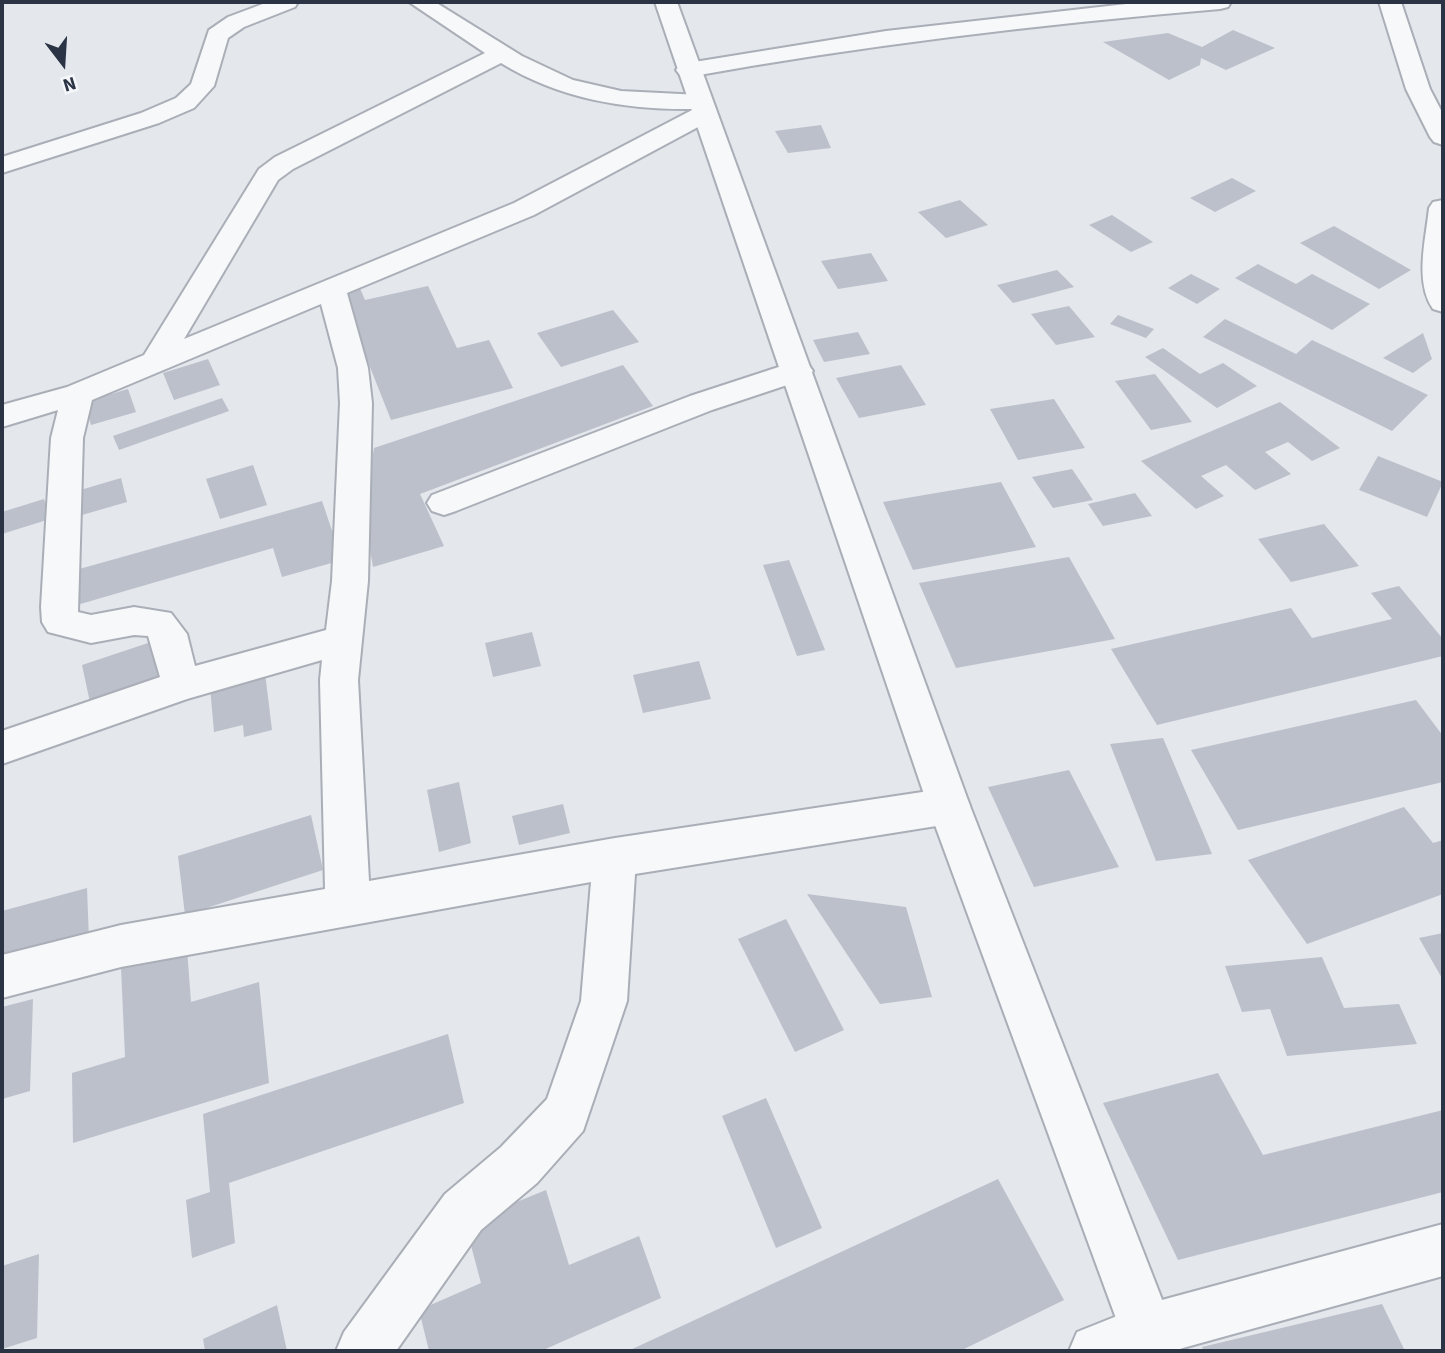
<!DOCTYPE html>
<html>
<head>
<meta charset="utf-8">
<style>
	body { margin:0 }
	#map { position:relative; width:1445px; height:1353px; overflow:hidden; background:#e4e7ec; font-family:"Source Sans 3",sans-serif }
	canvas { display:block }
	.frame { position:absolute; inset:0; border:4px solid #2b3445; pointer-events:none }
	.north { position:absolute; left:28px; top:28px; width:70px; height:70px; -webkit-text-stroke:5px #f4f6f9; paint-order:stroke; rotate:163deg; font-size:19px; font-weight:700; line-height:28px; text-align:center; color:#2b3445 }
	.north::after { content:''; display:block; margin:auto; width:24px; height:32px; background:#2b3445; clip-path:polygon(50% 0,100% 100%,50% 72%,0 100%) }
</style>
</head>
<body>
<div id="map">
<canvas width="1445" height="1353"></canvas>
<div class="frame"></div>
<div class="north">N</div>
</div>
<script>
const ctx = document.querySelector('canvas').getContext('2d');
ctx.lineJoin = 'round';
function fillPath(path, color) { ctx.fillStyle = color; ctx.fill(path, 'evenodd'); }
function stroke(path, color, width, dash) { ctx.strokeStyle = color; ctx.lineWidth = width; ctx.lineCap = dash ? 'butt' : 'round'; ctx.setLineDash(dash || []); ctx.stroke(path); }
const building = new Path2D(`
	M 1233,30 L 1275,48 L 1226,70 L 1201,58 L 1200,65 L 1169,80 L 1103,42 L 1168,33 L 1202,47 Z
	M 821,125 L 831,148 L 788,153 L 775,131 Z
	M 1232,178 L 1256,191 L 1215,212 L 1190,198 Z
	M 960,200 L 988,225 L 946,238 L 918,212 Z
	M 1112,215 L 1153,242 L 1131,252 L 1089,225 Z
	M 1334,226 L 1411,270 L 1379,289 L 1300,243 Z
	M 871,253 L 888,281 L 838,289 L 821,261 Z
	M 1258,264 L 1296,284 L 1312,274 L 1370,304 L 1332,330 L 1235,278 Z
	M 1057,270 L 1074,287 L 1013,303 L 997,285 Z
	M 1191,274 L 1220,289 L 1197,304 L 1168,288 Z
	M 358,284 L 365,300 L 428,286 L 457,348 L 489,340 L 513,388 L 391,420 L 339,289 Z
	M 1069,306 L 1095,337 L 1056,345 L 1031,314 Z
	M 613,310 L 639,342 L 561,367 L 537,333 Z
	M 1118,315 L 1154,329 L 1146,338 L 1110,324 Z
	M 1225,319 L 1296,354 L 1312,340 L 1428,395 L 1392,431 L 1203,337 Z
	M 858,332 L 870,354 L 824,362 L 813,340 Z
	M 1423,333 L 1432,359 L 1413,373 L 1383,358 Z
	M 1163,348 L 1200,374 L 1223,363 L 1257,386 L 1217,408 L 1145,357 Z
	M 208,359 L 220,385 L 174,400 L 163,373 Z
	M 623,365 L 653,406 L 420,494 L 444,546 L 373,567 L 363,510 L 374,448 Z
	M 901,365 L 926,405 L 859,418 L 836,378 Z
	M 1155,374 L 1192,422 L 1151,430 L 1115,381 Z
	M 128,389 L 136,412 L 91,425 L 84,402 Z
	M 222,398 L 229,411 L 119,450 L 113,436 Z
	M 1054,399 L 1085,448 L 1018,460 L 990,409 Z
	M 1280,402 L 1340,448 L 1312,461 L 1288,442 L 1265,452 L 1291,474 L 1255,490 L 1226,465 L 1201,476 L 1224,496 L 1196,509 L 1141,461 Z
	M 1378,456 L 1443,482 L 1427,517 L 1359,490 Z
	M 253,465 L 267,505 L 220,519 L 206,479 Z
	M 1072,469 L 1093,500 L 1053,508 L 1032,477 Z
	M 121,478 L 127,502 L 82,515 L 77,491 Z
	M 1001,482 L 1036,547 L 913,570 L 883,502 Z
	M 1135,493 L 1152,516 L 1103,526 L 1088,504 Z
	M 44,499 L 50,519 L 2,534 L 2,512 Z
	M 322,501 L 342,560 L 282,577 L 273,548 L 70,607 L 65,573 Z
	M 1324,524 L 1359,566 L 1291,582 L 1258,539 Z
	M 1069,557 L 1115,639 L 956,668 L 919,583 Z
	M 789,560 L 825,650 L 797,656 L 763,565 Z
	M 1399,586 L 1443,639 L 1443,656 L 1157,725 L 1111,649 L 1291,608 L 1312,638 L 1392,619 L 1371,593 Z
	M 532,632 L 541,666 L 493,677 L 485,643 Z
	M 154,641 L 166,681 L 91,707 L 82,665 Z
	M 699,661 L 711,699 L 643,713 L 633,675 Z
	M 265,673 L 272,730 L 244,737 L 243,725 L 214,732 L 210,687 Z
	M 1416,700 L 1443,736 L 1443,782 L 1238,830 L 1191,750 Z
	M 1163,738 L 1212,854 L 1156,861 L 1110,744 Z
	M 1069,770 L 1119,867 L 1034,887 L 988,787 Z
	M 459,782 L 471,843 L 439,852 L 427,790 Z
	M 563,804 L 570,833 L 519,845 L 512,816 Z
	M 1404,807 L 1433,843 L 1443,840 L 1443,894 L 1307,944 L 1248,860 Z
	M 311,815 L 323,870 L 185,915 L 178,856 Z
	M 87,888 L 89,940 L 2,965 L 2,911 Z
	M 807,894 L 906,907 L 932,997 L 880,1004 Z
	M 786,919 L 844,1030 L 795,1052 L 738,939 Z
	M 1443,933 L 1443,980 L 1419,938 Z
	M 187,949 L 191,1002 L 259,982 L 269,1083 L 73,1143 L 72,1073 L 125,1057 L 121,968 Z
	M 1322,957 L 1344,1008 L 1399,1004 L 1417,1044 L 1287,1056 L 1270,1009 L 1242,1012 L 1225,966 Z
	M 33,999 L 30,1091 L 2,1099 L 2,1007 Z
	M 448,1034 L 464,1103 L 229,1183 L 235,1243 L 192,1258 L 186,1200 L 210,1192 L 203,1114 Z
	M 1218,1073 L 1263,1155 L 1443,1110 L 1443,1192 L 1178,1260 L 1103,1103 Z
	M 766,1098 L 822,1228 L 776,1248 L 722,1116 Z
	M 998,1179 L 1064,1300 L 960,1351 L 628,1351 Z
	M 546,1190 L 569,1265 L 639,1236 L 661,1298 L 541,1351 L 429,1351 L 419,1310 L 481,1283 L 465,1223 Z
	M 39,1254 L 37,1338 L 2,1349 L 2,1266 Z
	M 1382,1304 L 1405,1351 L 1204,1351 L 1202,1347 Z
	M 277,1305 L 287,1351 L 205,1351 L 203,1339 Z`);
const minor = new Path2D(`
	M 268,2 L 298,2 L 295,7 L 244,27 L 228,38 L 214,86 L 194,108 L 159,123 L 2,173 L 2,157 L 141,113 L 176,98 L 191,84 L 209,30 L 228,17 Z
	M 409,2 L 435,2 L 522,56 L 573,80 L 621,91 L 700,95 L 709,97 L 712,102 L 708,107 L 716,114 L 713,119 L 534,215 L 347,293 L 368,368 L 372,403 L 368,581 L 358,680 L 369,881 L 615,838 L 949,788 L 964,793 L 970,806 L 964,819 L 949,824 L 635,874 L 627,1001 L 583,1131 L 537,1183 L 481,1230 L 396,1351 L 336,1351 L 344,1332 L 445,1194 L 501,1147 L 547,1099 L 581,1001 L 591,882 L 121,967 L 2,998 L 2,955 L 121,925 L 325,889 L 320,680 L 322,660 L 187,699 L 2,764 L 2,731 L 160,677 L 148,636 L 134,635 L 91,643 L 48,632 L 42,622 L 41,607 L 51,438 L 58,410 L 2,427 L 2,405 L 67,387 L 144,355 L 259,169 L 275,157 L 485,53 ZM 501,63 C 560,99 625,110 694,109 L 514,203 L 184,339 L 278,180 L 293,169 ZM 321,304 L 338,368 L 340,403 L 332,581 L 326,630 L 195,666 L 187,634 L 171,613 L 134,607 L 91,615 L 78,612 L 83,438 L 92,400 Z
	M 1144,2 L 1231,2 L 1228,7 L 1220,9 C 1041,24 864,45 688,77 L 680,75 L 676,70 L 680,65 L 688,63 L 886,31 Z
	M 1379,2 L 1401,2 L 1430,89 L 1443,114 L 1443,145 L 1434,142 L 1430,137 L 1406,89 Z
	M 1443,200 L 1443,312 L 1433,309 C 1414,282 1426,238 1429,208 L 1433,202 Z
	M 797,361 L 808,364 L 813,371 L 808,378 L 712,410 L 456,511 L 444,515 L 432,511 L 427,503 L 432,495 L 690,396 Z
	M 1443,1224 L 1443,1276 L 1172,1351 L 1069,1351 L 1077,1332 L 1147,1304 Z`);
const tertiary = new Path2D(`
	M 655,2 L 677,2 L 970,806 L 1182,1351 L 1128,1351 L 928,806 Z`);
fillPath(building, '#bbc0ca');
stroke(minor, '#a9aeb7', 4);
stroke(tertiary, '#a9aeb7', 4);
fillPath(minor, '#f7f8fa');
fillPath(tertiary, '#f7f8fa');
</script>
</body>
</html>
